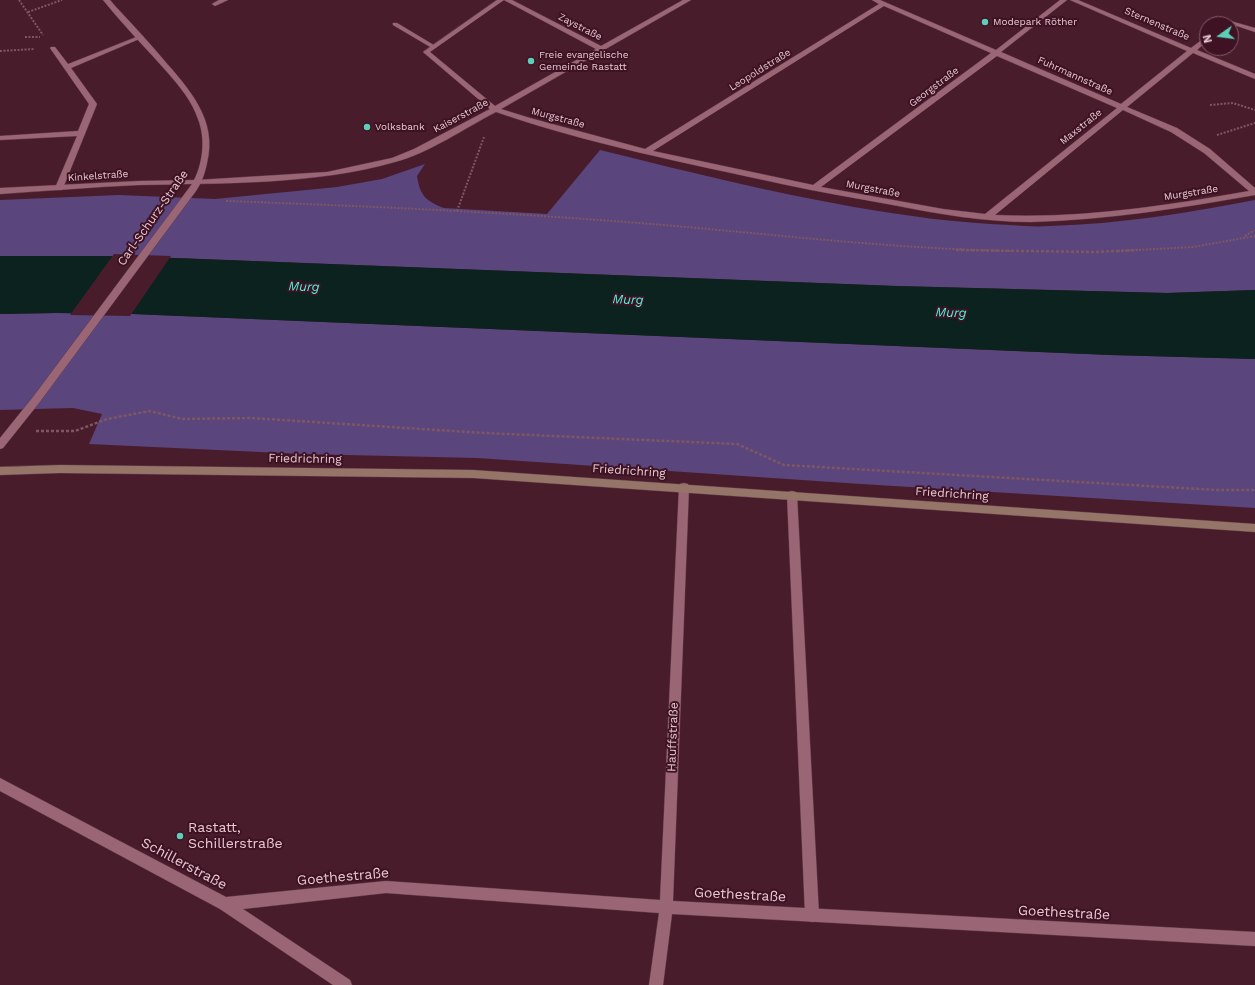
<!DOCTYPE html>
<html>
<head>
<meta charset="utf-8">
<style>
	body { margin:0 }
	#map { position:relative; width:1255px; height:985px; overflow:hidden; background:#491c2c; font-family:"Work Sans",sans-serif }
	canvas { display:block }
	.north { position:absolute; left:1199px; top:16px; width:40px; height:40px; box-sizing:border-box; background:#3e1222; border:1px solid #825b68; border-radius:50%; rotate:256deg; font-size:11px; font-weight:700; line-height:16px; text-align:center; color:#e7c9d1 }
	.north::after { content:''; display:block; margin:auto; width:14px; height:18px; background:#5cceba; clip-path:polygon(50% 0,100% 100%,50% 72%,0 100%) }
</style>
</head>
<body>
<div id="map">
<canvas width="1255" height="985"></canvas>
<div class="north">N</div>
</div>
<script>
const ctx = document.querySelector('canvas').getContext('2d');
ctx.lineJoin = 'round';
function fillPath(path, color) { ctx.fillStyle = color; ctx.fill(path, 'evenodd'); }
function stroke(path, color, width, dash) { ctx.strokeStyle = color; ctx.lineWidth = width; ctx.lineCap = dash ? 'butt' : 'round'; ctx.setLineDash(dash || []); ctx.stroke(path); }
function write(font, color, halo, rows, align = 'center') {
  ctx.font = font + ' "Work Sans",sans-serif'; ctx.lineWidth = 4; ctx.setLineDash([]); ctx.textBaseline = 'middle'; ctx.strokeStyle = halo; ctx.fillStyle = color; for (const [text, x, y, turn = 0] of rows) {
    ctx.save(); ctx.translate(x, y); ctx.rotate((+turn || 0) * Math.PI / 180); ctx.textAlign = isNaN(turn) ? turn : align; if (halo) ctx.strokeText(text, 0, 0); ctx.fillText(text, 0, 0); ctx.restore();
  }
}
const green = new Path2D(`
	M 600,150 C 685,171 769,192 854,207 C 906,216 957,223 1010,225 C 1023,226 1037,227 1050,226 C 1120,224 1187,213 1255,200 L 1255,290 L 1167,293 L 896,286 L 175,258 L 106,256 L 0,256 L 0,200 L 119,195 L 215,199 L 337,187 L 382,179 L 425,164 L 417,176 C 420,196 426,201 444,208 L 547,214 Z
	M 56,313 L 133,314 L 1111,355 L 1255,359 L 1255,508 L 861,484 L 477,458 L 303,454 L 89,444 L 102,414 L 73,408 L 0,410 L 0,314 Z`);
const water = new Path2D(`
	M 0,256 L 106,256 L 175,258 L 896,286 L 1167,293 L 1255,290 L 1255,359 L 1111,355 L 133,314 L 56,313 L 0,314 Z`);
const pier = new Path2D(`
	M 114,254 L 171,256 L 130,316 L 70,315 Z`);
const pathFar1 = new Path2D(`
	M 19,0 L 43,35
	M 28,12 L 62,0
	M 25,37 L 40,37
	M 0,51 L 35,49
	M 1210,105 L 1233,103 L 1255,110
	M 1217,135 L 1255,123
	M 226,201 C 364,206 501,212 639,223 C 764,233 889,249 1015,251
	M 457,211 L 484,137
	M 1245,236 L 1255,230
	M 1118,251 L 1193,247 L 1255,236`);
const path = new Path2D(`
	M 956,250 L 1095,252 L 1138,250
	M 36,431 L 75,431 L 107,419 L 150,411 L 182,419 L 251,418 L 484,433 L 737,444 L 784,465 L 1217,490 L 1255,490`);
const service = new Path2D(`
	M 393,23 L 397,23 L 437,47 L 432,48 L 393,25 Z
	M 139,36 L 144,37 L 71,68 L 97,104 L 63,188 L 62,190 L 56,190 L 55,188 L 77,136 L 0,140 L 0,136 L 78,131 L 89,104 L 50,48 L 51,47 L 55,47 L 68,64 Z
	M 792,491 L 796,492 L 797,495 L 819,915 L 817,920 L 812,922 L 807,920 L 805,915 L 787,495 L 788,492 Z`);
const minor = new Path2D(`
	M 219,0 L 228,0 L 215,6 L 212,4 Z
	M 497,0 L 512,0 L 601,46 L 683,0 L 691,0 L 501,109 L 530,118 L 645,149 L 879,4 L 872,0 L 880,0 L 996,50 L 1060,0 L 1067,0 L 1001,52 L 1121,104 L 1187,51 L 1070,0 L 1078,0 L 1191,48 L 1207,36 L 1207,41 L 1197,50 L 1255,74 L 1255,79 L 1193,53 L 1127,107 L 1177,128 L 1210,149 L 1255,188 L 1255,195 C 1181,208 1107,220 1031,222 C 985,222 938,214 893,205 C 856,198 819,192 782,184 C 686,163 589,144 496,112 C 465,128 429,153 395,162 C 315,185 222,183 139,185 C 93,187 46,191 0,194 L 0,188 L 139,181 L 197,180 L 327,172 L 392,158 L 414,149 L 490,109 L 423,52 ZM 504,0 L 596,49 L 495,106 L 430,52 ZM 884,6 L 991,53 L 813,185 L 653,151 ZM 997,56 L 1117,108 L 985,214 L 943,209 L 821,187 ZM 1123,110 L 1171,132 L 1204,153 L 1249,191 C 1165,206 1080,219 995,215 Z
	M 1227,20 L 1255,28 L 1255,32 L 1231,24 L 1221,24 Z
	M 684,483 L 688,484 L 689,487 L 673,901 L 1255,932 L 1255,946 L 672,914 L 663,985 L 649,985 L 659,913 L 386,893 L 243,909 L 350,980 L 352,985 L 333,985 L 220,909 L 0,791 L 0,778 L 226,897 L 386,881 L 660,900 L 679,487 L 680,484 Z`);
const tertiary = new Path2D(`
	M 103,0 L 110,0 L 116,7 C 132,24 148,41 163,59 C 189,89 218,120 207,163 C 205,173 202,182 196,191 L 39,403 L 3,448 L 0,449 L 0,438 L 33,397 L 192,184 C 203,165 206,139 198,119 C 192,101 180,87 168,73 C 147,49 123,25 103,0 Z`);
const secondary = new Path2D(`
	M 60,465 L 473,470 L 1255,524 L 1255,532 L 473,478 L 60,473 L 0,475 L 0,467 Z`);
const markers = [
	[985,22,4,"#5cceba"],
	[531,61,4,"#5cceba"],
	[367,127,4,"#5cceba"],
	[180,836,4,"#5cceba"]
];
const farPoinames = [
	["Modepark Röther",993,22],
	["Freie evangelische",539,55],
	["Gemeinde Rastatt",539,67],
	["Volksbank",375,127]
];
const farStreetnames = [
	["Sternenstraße",1157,24,23],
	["Zaystraße",580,27,27],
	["Leopoldstraße",760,70,-32],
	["Fuhrmannstraße",1075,76,24],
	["Georgstraße",934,87,-37],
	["Kaiserstraße",461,116,-28],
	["Murgstraße",558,118,15],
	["Maxstraße",1081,127,-39],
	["Kinkelstraße",98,176,-4],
	["Murgstraße",873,189,11],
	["Murgstraße",1191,193,-9]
];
const streetNames = [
	["Carl-Schurz-Straße",153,218,-55],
	["Friedrichring",305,459,1],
	["Friedrichring",629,471,4],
	["Friedrichring",952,494,4],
	["Hauffstraße",673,737,-88]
];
const waterNames = [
	["Murg",304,287,2],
	["Murg",628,300,2],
	["Murg",951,313,2]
];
const nearPoinames = [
	["Rastatt,",188,828],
	["Schillerstraße",188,844]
];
const nearStreetnames = [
	["Schillerstraße",184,864,28],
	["Goethestraße",343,877,-5],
	["Goethestraße",740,895,3],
	["Goethestraße",1064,913,3]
];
fillPath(green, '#5a457d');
fillPath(water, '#0b221e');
fillPath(pier, '#491c2c');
stroke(service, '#613b49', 1);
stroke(minor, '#613b49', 1);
stroke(tertiary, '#613b49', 1);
stroke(secondary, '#613b49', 1);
stroke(pathFar1, '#7f5764', 2, [2, 1.5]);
stroke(path, '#7f5764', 2.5, [3, 2]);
fillPath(service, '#9a6675');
fillPath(minor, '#9a6675');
fillPath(tertiary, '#9a6675');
fillPath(secondary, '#947568');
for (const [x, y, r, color] of markers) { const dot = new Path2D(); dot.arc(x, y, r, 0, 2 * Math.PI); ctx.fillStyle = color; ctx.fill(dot); stroke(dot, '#3e1222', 1.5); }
write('10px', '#e7c9d1', '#3e1222', farPoinames, 'left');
write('10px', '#e7c9d1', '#3e1222', farStreetnames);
write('12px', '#e7c9d1', '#3e1222', streetNames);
write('italic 13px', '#46f4da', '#3e1222', waterNames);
write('14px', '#e7c9d1', '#3e1222', nearPoinames, 'left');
write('14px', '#e7c9d1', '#3e1222', nearStreetnames);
</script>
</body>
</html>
